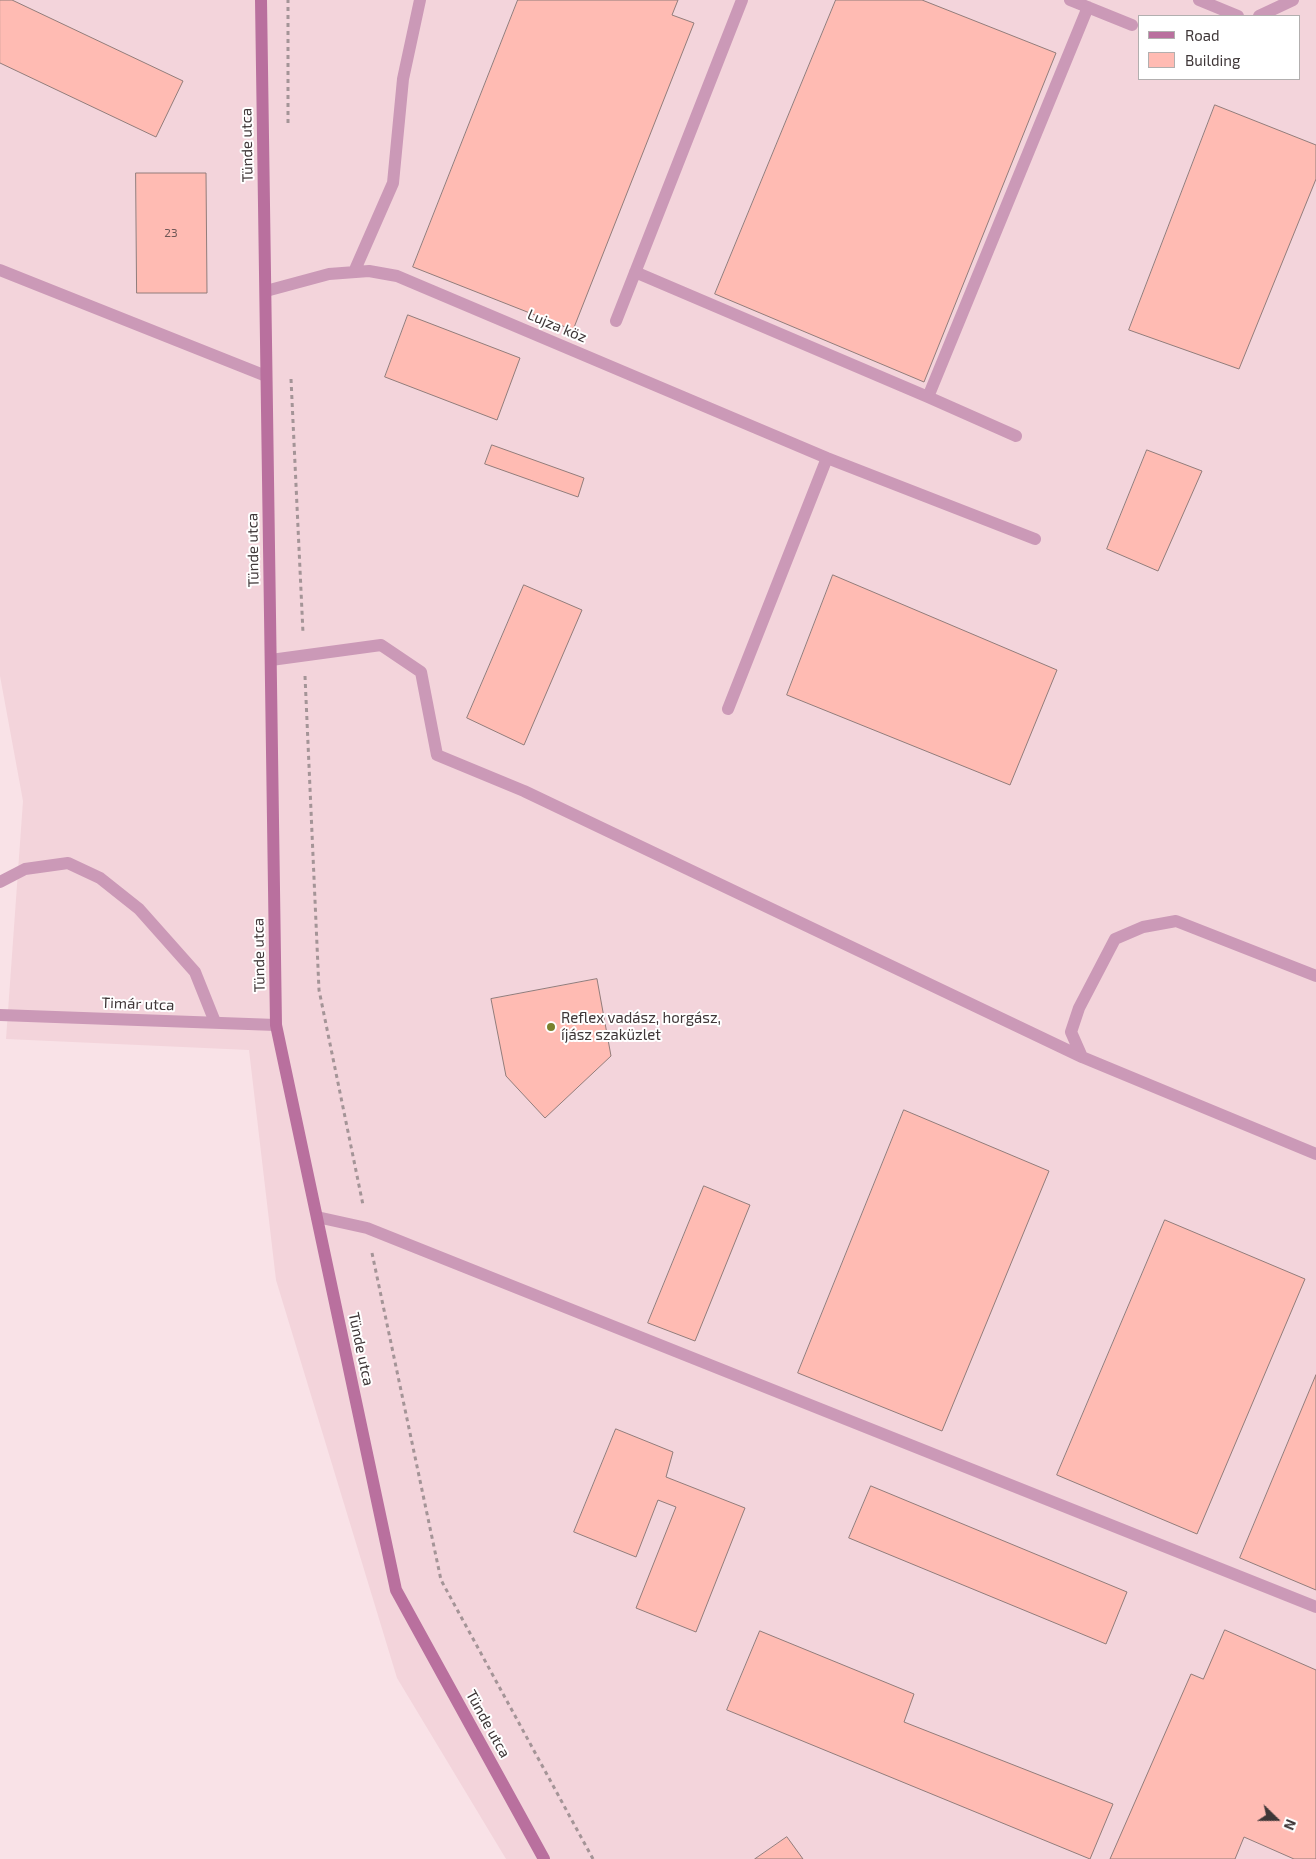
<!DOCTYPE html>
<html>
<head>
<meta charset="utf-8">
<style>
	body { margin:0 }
	#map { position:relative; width:1316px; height:1859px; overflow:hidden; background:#f9e2e7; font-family:"Exo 2",sans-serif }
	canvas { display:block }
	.legend { position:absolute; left:1138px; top:15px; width:162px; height:65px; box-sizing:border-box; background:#fff; border:1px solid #b2afaf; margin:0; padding:6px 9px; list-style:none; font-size:15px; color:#3e3637 }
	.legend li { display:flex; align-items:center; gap:10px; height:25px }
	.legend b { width:25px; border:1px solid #b2afaf }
	.north { position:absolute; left:1251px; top:1794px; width:50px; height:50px; -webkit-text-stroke:4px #fff; paint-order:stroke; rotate:112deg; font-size:14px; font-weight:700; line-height:20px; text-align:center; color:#3e3637 }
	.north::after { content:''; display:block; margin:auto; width:18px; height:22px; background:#3e3637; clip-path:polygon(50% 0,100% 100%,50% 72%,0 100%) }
</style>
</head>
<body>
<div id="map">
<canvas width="1316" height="1859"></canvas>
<ul class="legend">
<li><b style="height:6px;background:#b9709e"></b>Road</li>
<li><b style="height:14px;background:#ffbbb3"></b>Building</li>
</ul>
<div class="north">N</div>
</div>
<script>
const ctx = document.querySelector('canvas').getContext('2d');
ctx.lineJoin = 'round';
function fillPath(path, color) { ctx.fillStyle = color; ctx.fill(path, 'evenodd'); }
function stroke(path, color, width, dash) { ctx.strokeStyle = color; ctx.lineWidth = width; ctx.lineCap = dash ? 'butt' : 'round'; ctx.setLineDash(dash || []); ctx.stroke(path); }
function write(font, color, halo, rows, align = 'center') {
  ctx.font = font + ' "Exo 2",sans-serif'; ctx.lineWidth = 4; ctx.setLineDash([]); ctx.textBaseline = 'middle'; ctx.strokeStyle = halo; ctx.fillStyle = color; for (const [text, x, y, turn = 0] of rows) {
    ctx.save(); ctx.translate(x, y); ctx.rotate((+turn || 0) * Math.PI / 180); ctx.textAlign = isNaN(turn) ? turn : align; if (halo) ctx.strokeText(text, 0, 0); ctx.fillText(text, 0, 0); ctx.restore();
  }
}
const built = new Path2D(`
	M 0,0 L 1316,0 L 1316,1859 L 506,1859 L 397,1678 L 276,1280 L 249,1050 L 6,1039 L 23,801 L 0,676 ZM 1140,16 L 1300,16 L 1300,79 L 1140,79 Z`);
const building = new Path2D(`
	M 0,0 L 12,0 L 183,81 L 156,137 L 0,63 Z
	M 518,0 L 678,0 L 672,15 L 694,23 L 573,330 L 413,267 Z
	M 836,0 L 922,0 L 1056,53 L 924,382 L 715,294 Z
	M 1215,105 L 1316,145 L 1316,179 L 1239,369 L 1129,330 Z
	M 136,173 L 206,173 L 207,293 L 137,293 Z
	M 408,315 L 520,358 L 497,420 L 385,377 Z
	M 492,445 L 584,478 L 578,497 L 485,464 Z
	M 1147,450 L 1202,471 L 1158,571 L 1107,549 Z
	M 833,575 L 1057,670 L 1010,785 L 787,695 Z
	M 524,585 L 582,610 L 524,745 L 467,718 Z
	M 597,979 L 611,1056 L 545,1118 L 506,1076 L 491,999 Z
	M 904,1110 L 1049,1171 L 942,1431 L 798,1373 Z
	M 704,1186 L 750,1205 L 695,1341 L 648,1323 Z
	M 1165,1220 L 1305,1279 L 1197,1534 L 1057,1475 Z
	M 1316,1375 L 1316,1590 L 1240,1558 Z
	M 616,1429 L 673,1452 L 666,1477 L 745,1508 L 696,1632 L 636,1608 L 676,1507 L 658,1500 L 636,1557 L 574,1532 Z
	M 871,1486 L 1127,1592 L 1106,1644 L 849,1538 Z
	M 1225,1630 L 1316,1670 L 1316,1859 L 1294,1859 L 1244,1837 L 1235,1859 L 1110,1859 L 1191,1674 L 1203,1679 Z
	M 760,1631 L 914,1694 L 904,1722 L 1113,1804 L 1090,1859 L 727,1710 Z
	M 787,1837 L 803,1859 L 755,1859 Z`);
const path = new Path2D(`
	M 288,123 L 288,0
	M 291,379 L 303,633
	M 305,676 L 319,990 L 363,1205
	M 372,1253 L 441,1580 L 593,1859`);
const lane = new Path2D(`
	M 1070,0 L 1132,25
	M 1199,0 L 1238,16
	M 1259,16 L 1293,0
	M 354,272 L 393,183 L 403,79 L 420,0
	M 635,272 L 928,397 L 1016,436
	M 266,291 L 329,274 L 369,271 L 397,276 L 827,458 L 1035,539
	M 616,321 L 742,0
	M 928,397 L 1088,7
	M 271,660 L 381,645 L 421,672 L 437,755 L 524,791 L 1082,1057
	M 728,709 L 827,458
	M 0,882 L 25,869 L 68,863 L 100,878 L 139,909 L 195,972 L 215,1022
	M 1316,976 L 1176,921 L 1143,927 L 1115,939 L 1079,1008 L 1071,1032 L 1082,1057 L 1316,1154
	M 317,1217 L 367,1228 L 1316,1607`);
const street = new Path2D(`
	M 0,270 L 266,376
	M 0,1015 L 276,1025`);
const secondary = new Path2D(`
	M 261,0 L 276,1025 L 396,1590 L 544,1859`);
const markers = [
	[551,1027,5,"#79812d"]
];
const numberNames = [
	["23",171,233]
];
const streetNames = [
	["Tünde utca",247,145,-91],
	["Lujza köz",557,326,23],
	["Tünde utca",253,550,-91],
	["Tünde utca",259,955,-91],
	["Timár utca",138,1004,2],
	["Tünde utca",361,1349,78],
	["Tünde utca",488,1724,61]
];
const poiNames = [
	["Reflex vadász, horgász,",561,1018],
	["íjász szaküzlet",561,1035]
];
fillPath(built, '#f3d4db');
fillPath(building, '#ffbbb3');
stroke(building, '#927d7b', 1);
stroke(path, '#a49497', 3, [4, 4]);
stroke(lane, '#cb99b7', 12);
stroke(street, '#cb99b7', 12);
stroke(secondary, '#b9709e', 12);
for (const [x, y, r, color] of markers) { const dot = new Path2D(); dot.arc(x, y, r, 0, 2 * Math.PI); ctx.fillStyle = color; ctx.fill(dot); stroke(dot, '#fff', 2); }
write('12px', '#6e5756', null, numberNames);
write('15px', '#3e3637', '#fff', streetNames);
write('15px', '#3e3637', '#fff', poiNames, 'left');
</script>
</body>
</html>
